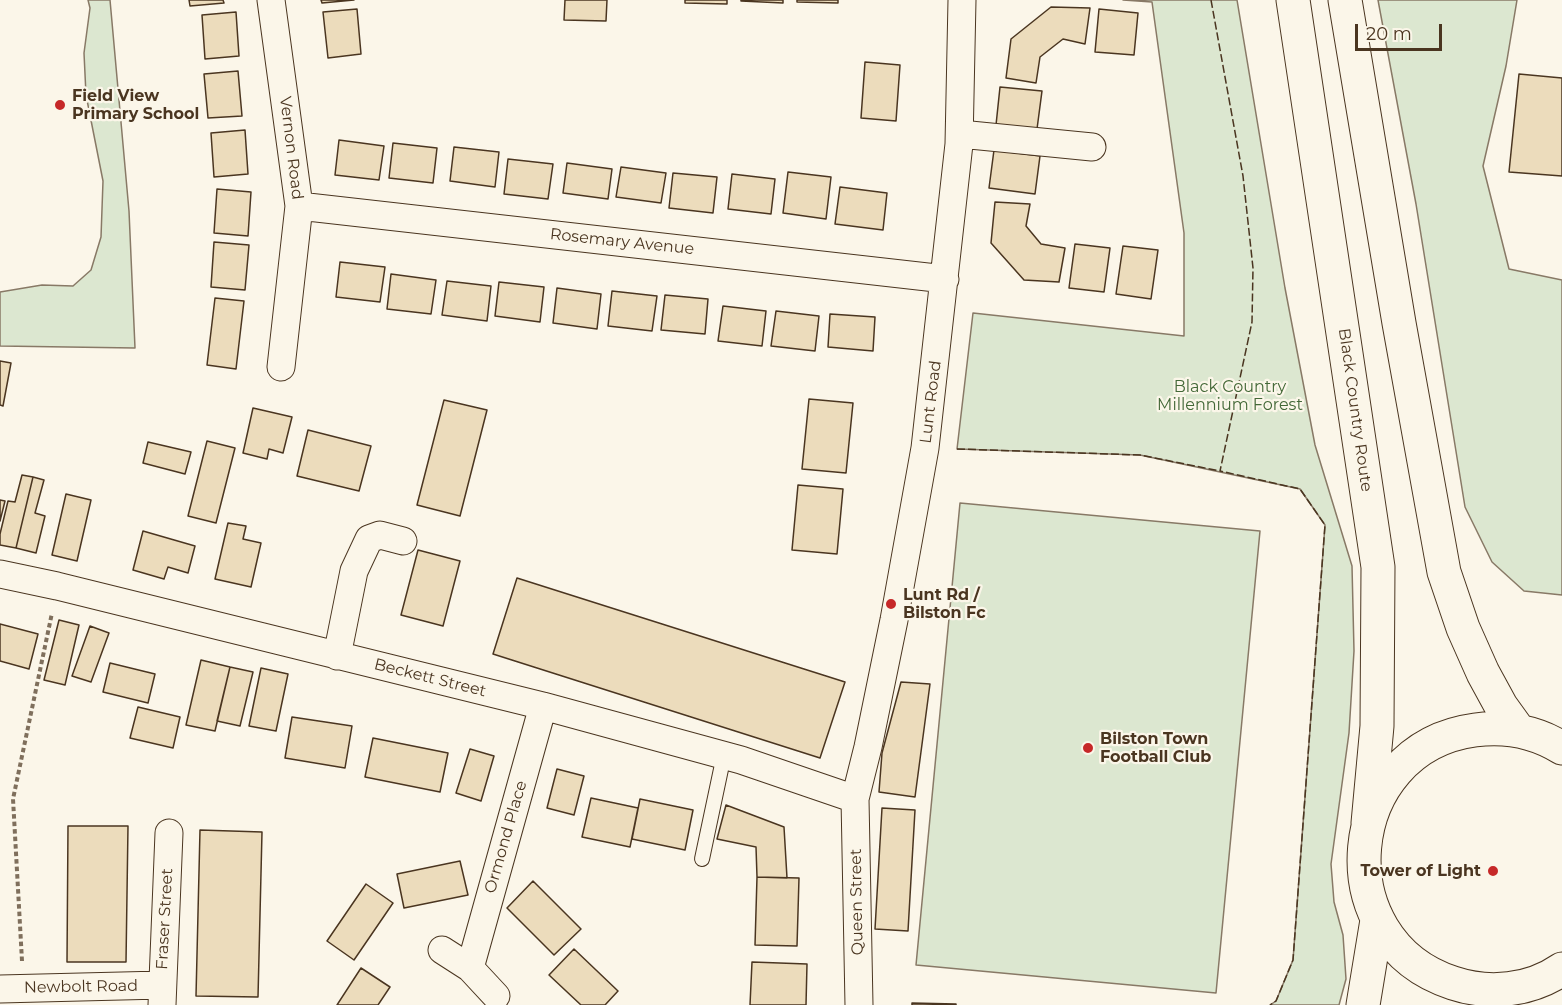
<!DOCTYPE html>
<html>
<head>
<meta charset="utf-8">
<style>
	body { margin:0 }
	#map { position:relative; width:1562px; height:1005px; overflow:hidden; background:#fbf6e9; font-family:Montserrat,sans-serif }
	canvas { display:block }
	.scale { position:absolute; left:1355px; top:24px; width:87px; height:27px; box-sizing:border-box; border:3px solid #4a3520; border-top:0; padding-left:8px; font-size:18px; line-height:21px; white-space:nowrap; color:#4a3520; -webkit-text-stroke:4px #fbf6e9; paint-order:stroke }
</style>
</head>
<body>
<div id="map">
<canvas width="1562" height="1005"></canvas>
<div class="scale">20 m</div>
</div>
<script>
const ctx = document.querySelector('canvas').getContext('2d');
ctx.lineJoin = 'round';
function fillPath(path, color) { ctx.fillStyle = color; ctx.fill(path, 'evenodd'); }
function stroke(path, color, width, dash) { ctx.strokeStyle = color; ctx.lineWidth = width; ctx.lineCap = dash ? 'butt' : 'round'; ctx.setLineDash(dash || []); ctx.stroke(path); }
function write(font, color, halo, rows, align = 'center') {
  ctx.font = font + ' Montserrat,sans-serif'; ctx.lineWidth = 4.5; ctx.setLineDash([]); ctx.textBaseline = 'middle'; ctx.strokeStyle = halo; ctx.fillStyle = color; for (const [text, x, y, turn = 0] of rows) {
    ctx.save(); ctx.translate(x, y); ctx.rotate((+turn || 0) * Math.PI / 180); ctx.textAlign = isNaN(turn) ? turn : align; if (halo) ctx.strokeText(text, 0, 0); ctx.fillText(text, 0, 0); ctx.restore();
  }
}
const green = new Path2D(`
	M 88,0 L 110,0 L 129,211 L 135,348 L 0,346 L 0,292 L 42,285 L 73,286 L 91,270 L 101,237 L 103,181 L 86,95 L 84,53 L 90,8 Z
	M 1123,0 L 1237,0 L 1285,288 L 1315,445 L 1352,566 L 1354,651 L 1349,733 L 1331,864 L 1334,902 L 1343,935 L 1346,979 L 1339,1005 L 1270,1005 L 1276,1001 L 1293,960 L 1325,525 L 1300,489 L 1140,455 L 957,449 L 973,313 L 1184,336 L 1184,233 L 1152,2 Z
	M 1378,0 L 1517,0 L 1506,66 L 1483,166 L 1509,269 L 1562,280 L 1562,595 L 1524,591 L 1492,562 L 1465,507 L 1416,204 Z
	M 960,503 L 1260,531 L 1216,993 L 916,965 Z`);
const building = new Path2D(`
	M 189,0 L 223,0 L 224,3 L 190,6 Z
	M 321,0 L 354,0 L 322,3 Z
	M 565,0 L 607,0 L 606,21 L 564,20 Z
	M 685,0 L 727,0 L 727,4 L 685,3 Z
	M 741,0 L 783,0 L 783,3 L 741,1 Z
	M 797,0 L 838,0 L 838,3 L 797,2 Z
	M 1051,7 L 1090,8 L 1085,44 L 1063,39 L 1040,57 L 1036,83 L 1006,78 L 1011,39 Z
	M 357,9 L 361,54 L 328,58 L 323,12 Z
	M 1099,9 L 1138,13 L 1134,55 L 1095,52 Z
	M 236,12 L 239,56 L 205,59 L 202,15 Z
	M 865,62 L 900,65 L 896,121 L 861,118 Z
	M 238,71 L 242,116 L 208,118 L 204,74 Z
	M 1519,74 L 1562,78 L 1562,176 L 1509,172 Z
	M 1000,87 L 1042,91 L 1037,129 L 996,125 Z
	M 245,130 L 248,174 L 214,177 L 211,133 Z
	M 339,140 L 384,146 L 379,180 L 335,175 Z
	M 393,143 L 437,148 L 433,183 L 389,178 Z
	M 454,147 L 499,152 L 495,187 L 450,181 Z
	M 994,150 L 1040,156 L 1035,194 L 989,188 Z
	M 508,159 L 553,164 L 548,199 L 504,194 Z
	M 567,163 L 612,169 L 608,199 L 563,193 Z
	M 621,167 L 666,173 L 661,203 L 616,197 Z
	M 788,172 L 831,177 L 826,219 L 783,213 Z
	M 673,173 L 717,177 L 713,213 L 669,208 Z
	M 732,174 L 775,179 L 771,214 L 728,209 Z
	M 840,187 L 887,193 L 883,230 L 835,224 Z
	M 217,189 L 251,192 L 248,236 L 214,233 Z
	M 995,202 L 1030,204 L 1026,226 L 1041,244 L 1065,248 L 1059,282 L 1024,280 L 991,243 Z
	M 214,242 L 249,245 L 245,290 L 211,287 Z
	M 1075,244 L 1110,248 L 1104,292 L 1069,288 Z
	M 1123,246 L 1158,250 L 1151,299 L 1116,294 Z
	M 340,262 L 385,267 L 380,302 L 336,297 Z
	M 391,274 L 436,280 L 431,314 L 387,309 Z
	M 447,281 L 491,286 L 487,321 L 442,315 Z
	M 499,282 L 544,287 L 540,322 L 495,316 Z
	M 557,288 L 601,294 L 597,329 L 553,323 Z
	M 612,291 L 657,296 L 652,331 L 608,326 Z
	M 665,295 L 708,299 L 705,334 L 661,330 Z
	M 215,298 L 244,301 L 236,369 L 207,365 Z
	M 723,306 L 766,311 L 762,346 L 718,341 Z
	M 776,311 L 819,316 L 815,351 L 771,346 Z
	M 830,314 L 875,317 L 873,351 L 828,347 Z
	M 0,361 L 11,363 L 3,406 L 0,405 Z
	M 809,399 L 853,403 L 846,473 L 802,469 Z
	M 444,400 L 487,410 L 460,516 L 417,505 Z
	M 253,408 L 292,417 L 283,453 L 269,449 L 267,459 L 243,453 Z
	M 308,430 L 371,446 L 359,491 L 297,476 Z
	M 207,441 L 235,448 L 216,523 L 188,516 Z
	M 148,442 L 191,452 L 185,474 L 143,463 Z
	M 22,475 L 33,477 L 16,548 L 0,545 L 0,534 L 8,501 L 15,502 Z
	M 33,477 L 44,480 L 35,513 L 45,516 L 36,553 L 16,548 Z
	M 798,485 L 843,489 L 837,554 L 792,550 Z
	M 66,494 L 91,500 L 77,561 L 52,555 Z
	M 0,500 L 5,501 L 0,521 Z
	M 228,523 L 246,526 L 243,539 L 261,543 L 251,587 L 215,579 Z
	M 143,531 L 195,546 L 188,573 L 168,567 L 164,579 L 133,570 Z
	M 418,550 L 460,561 L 443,626 L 401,615 Z
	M 517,578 L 845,682 L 820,758 L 493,654 Z
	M 59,620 L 79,625 L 65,685 L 44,680 Z
	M 0,624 L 38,634 L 29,669 L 0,661 Z
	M 90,626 L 109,633 L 91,682 L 72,676 Z
	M 201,660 L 230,667 L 215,731 L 186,725 Z
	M 110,663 L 155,674 L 148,703 L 103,692 Z
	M 230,667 L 253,672 L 240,726 L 217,721 Z
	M 261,668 L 288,674 L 276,731 L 249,726 Z
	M 901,682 L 930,684 L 915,797 L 879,792 L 882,753 Z
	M 138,707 L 180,717 L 173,748 L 130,738 Z
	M 292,717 L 352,726 L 345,768 L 285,758 Z
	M 373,738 L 448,753 L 440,792 L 365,777 Z
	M 470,749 L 494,756 L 481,801 L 456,793 Z
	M 557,769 L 584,776 L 574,815 L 547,808 Z
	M 591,798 L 638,808 L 630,847 L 582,837 Z
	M 640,799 L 693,810 L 685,850 L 632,839 Z
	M 726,805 L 784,827 L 787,878 L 757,877 L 756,847 L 717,839 Z
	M 882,808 L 915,810 L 908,931 L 875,929 Z
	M 68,826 L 128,826 L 126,962 L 67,962 Z
	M 200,830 L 262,832 L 258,997 L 196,996 Z
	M 460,861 L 468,895 L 404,908 L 397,874 Z
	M 757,877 L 799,878 L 797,946 L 755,945 Z
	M 533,881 L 581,929 L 554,955 L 507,908 Z
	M 366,884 L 393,903 L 354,960 L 327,941 Z
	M 574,949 L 618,991 L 605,1005 L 581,1005 L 549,975 Z
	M 752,962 L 807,964 L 806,1005 L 750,1005 Z
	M 361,968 L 390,987 L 378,1005 L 337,1005 Z
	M 912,1003 L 956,1004 L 956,1005 L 912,1005 Z`);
const path = new Path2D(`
	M 22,961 L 13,799 L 52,613`);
const lane = new Path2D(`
	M 702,859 L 724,755`);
const street = new Path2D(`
	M 271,0 L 299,206 L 281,367
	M 960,134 L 1092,147
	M 299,206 L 945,279
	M 0,574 L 57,586 L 543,706 L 741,760 L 855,799
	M 337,656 L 354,571 L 369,539 L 380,535 L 403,541
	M 442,950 L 470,968 L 496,996
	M 470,968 L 543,706
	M 0,989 L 162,985
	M 162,1005 L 169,833
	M 859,1005 L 855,799 L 868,747 L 894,620 L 925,448 L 959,144 L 962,0`);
const highway = new Path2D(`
	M 1293,0 L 1378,567 L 1377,726 L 1368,823
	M 1345,0 L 1399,323 L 1444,572 L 1463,628 L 1483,673 L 1501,706 L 1519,731
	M 1562,748 C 1536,732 1505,726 1475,730 C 1340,748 1323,941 1453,983 C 1489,995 1530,991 1562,969
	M 1363,1005 L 1377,920`);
const fence = new Path2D(`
	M 1211,0 L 1243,176 L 1253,268 L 1252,322 L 1220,471 L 1300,489 L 1325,525 L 1293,960 L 1276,1001 L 1270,1005
	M 957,449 L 1140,455 L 1220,471`);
const markers = [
	[60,105,6,"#c62828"],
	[891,604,6,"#c62828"],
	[1088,748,6,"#c62828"],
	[1493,871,6,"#c62828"]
];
const poiNames = [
	["Field View",72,96],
	["Primary School",72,114],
	["Lunt Rd /",903,595],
	["Bilston Fc",903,613],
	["Bilston Town",1100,739],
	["Football Club",1100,757],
	["Tower of Light",1481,871,"right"]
];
const streetNames = [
	["Vernon Road",291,148,83],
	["Rosemary Avenue",622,242,6],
	["Lunt Road",931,402,-83],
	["Black Country Route",1355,410,82],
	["Beckett Street",430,678,14],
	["Ormond Place",506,837,-74],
	["Queen Street",857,902,-91],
	["Fraser Street",165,919,-87],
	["Newbolt Road",81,987,-1]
];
const parkNames = [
	["Black Country",1230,387],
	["Millennium Forest",1230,405]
];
fillPath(green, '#dce7d0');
stroke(green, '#887966', 1.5);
fillPath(building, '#ecdcbc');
stroke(building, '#4a3520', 1.5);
stroke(lane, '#4a3520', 16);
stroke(street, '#4a3520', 29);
stroke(highway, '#4a3520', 35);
stroke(path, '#7f6f5c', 4, [4.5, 3]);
stroke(lane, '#fbf6e9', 14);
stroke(street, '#fbf6e9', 27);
stroke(highway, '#fbf6e9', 33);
stroke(fence, '#4a3520', 1.5, [8, 3]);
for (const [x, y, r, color] of markers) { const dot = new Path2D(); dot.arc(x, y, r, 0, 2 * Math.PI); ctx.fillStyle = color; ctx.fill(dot); stroke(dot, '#fbf6e9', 2); }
write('bold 16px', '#4a3520', '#fbf6e9', poiNames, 'left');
write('16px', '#4a3520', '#fbf6e9', streetNames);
write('16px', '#436837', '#fbf6e9', parkNames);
</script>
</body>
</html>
